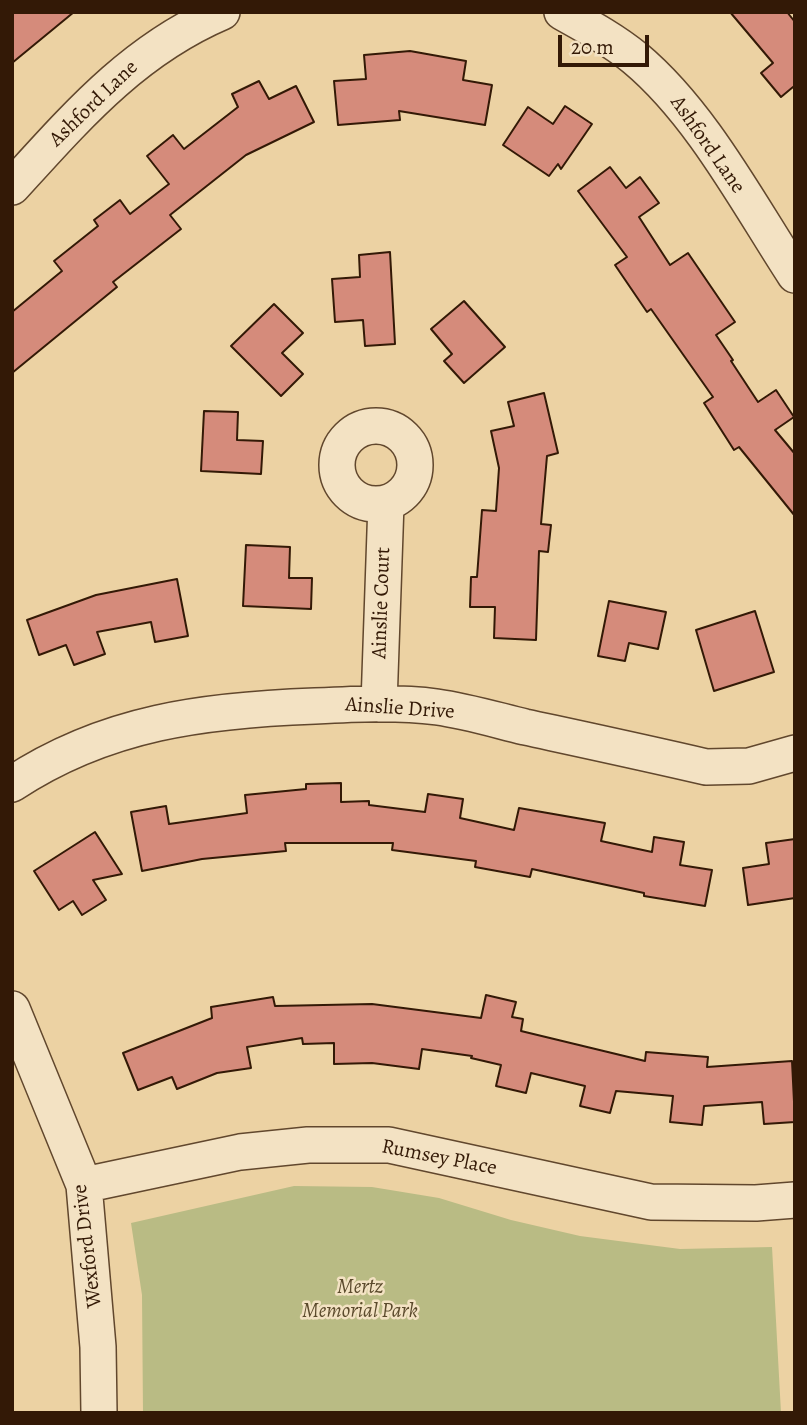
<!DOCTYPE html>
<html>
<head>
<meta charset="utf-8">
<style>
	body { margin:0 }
	#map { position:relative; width:807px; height:1425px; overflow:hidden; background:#ecd2a3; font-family:Alegreya,serif }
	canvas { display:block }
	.frame { position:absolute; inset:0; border:14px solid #331906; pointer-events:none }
	.scale { position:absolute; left:558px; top:35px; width:91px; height:32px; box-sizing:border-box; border:4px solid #331906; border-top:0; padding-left:9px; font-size:21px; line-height:24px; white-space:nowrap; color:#331906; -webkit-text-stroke:5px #f3e2c3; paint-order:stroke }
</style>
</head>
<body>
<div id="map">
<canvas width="807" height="1425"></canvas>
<div class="frame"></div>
<div class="scale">20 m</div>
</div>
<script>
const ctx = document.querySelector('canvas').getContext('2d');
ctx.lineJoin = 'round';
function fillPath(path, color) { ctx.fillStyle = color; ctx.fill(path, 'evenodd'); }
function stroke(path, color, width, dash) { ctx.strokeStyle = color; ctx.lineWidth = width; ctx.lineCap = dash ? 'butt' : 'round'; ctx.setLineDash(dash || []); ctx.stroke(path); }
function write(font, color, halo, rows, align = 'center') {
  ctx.font = font + ' Alegreya,serif'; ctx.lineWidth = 5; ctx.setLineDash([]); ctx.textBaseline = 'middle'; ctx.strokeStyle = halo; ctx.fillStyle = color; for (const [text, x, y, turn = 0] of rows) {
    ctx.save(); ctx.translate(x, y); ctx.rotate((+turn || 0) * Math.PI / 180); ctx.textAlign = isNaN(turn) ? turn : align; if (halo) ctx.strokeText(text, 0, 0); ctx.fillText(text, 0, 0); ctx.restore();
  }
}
const green = new Path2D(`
	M 294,1186 L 372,1187 L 439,1198 L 511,1220 L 580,1236 L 680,1249 L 772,1247 L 781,1413 L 143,1413 L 142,1295 L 131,1223 Z`);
const building = new Path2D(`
	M 12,12 L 74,12 L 12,63 Z
	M 730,12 L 787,12 L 795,22 L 795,89 L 793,87 L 781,97 L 761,73 L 773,63 Z
	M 410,51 L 466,61 L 463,80 L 492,85 L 485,125 L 399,111 L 400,120 L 338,125 L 334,81 L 366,79 L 364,55 Z
	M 259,81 L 269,99 L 296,86 L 314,122 L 246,155 L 170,215 L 181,229 L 113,282 L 117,287 L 12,373 L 12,312 L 62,271 L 54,261 L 98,226 L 94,220 L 120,200 L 130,214 L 169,184 L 147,156 L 173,135 L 184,149 L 238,107 L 232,94 Z
	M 565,106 L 592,124 L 561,169 L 558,164 L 549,176 L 503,145 L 528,107 L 553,124 Z
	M 610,167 L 626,188 L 640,177 L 659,203 L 639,217 L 670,265 L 688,253 L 735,322 L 716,335 L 733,360 L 731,361 L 758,402 L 776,390 L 794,417 L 775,430 L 795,454 L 795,516 L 739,447 L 734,450 L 704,403 L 713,397 L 651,309 L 647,312 L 615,265 L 627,257 L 578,191 Z
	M 390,252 L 395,344 L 365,346 L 363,320 L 335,322 L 332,279 L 360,277 L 359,255 Z
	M 464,301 L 505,347 L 464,383 L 444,361 L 452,354 L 431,329 Z
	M 274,304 L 303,333 L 282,353 L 303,374 L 281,396 L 231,346 Z
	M 544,393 L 558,453 L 547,456 L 541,524 L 551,525 L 548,552 L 539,551 L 536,640 L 494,638 L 495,607 L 470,607 L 471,577 L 477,577 L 482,510 L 496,511 L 499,468 L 491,431 L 514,426 L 508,402 Z
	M 204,411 L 238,412 L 237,440 L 263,441 L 261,474 L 201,471 Z
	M 246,545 L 290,547 L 289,578 L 312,578 L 311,609 L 243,606 Z
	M 177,579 L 188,636 L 155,642 L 151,622 L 97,632 L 105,654 L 74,665 L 66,645 L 39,655 L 27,620 L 96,595 Z
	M 609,601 L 666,612 L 658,649 L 629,643 L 625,661 L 598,656 Z
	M 755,611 L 774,672 L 714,691 L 696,630 Z
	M 341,783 L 341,802 L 369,801 L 369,805 L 425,812 L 428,794 L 463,799 L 460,818 L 514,830 L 519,808 L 605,823 L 601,841 L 652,852 L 654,837 L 684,842 L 680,865 L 712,870 L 705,906 L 644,896 L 644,893 L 532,869 L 530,877 L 475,867 L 476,861 L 392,850 L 393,843 L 285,843 L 286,851 L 202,859 L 142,871 L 131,812 L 166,806 L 169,824 L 247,813 L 245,795 L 306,789 L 306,784 Z
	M 95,832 L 122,874 L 93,880 L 106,900 L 82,915 L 73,901 L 59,910 L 34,871 Z
	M 795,839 L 795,898 L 748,905 L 743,868 L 769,864 L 766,843 Z
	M 486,995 L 516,1002 L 512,1017 L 523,1019 L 521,1031 L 645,1061 L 646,1052 L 708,1057 L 707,1067 L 792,1061 L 795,1122 L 764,1124 L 762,1102 L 704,1106 L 702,1125 L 670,1122 L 673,1096 L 616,1091 L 610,1113 L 580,1106 L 585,1086 L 531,1073 L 526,1093 L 496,1086 L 501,1065 L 471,1058 L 472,1056 L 422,1049 L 419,1069 L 372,1063 L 334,1064 L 334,1043 L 303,1044 L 302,1038 L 247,1047 L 251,1068 L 217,1073 L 177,1089 L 172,1077 L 138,1090 L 123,1053 L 212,1018 L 211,1007 L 273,997 L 275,1006 L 372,1004 L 481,1018 Z`);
const street = new Path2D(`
	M 562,12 C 587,26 613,40 635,58 C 701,113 748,203 795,275
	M 12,187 C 76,117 133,50 222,12
	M337 465a39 39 0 1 1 78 0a39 39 0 1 1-78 0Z
	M 379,704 L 386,503
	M 12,784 C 106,722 205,710 315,706 C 356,704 397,702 437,707 C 466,711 496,720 525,727 C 585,740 646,753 706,767 L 749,766 L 795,753
	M 12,1009 L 84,1185 L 98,1347 L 99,1413
	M 84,1185 L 240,1152 L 308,1145 L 389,1145 L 651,1202 L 756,1203 L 795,1200`);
const streetNames = [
	["Ashford Lane",94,104,-44],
	["Ashford Lane",707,145,55],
	["Ainslie Court",382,603,-88],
	["Ainslie Drive",400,709,4],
	["Rumsey Place",439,1158,11],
	["Wexford Drive",88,1246,-97]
];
const parkNames = [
	["Mertz",360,1288],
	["Memorial Park",360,1312]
];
fillPath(green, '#b9bb84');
fillPath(building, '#d58b7b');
stroke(building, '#331906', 2);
stroke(street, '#61472d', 38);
stroke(street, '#f3e2c3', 35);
write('21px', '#331906', '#f3e2c3', streetNames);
write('italic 21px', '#5b4a2c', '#f3e2c3', parkNames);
</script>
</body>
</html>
